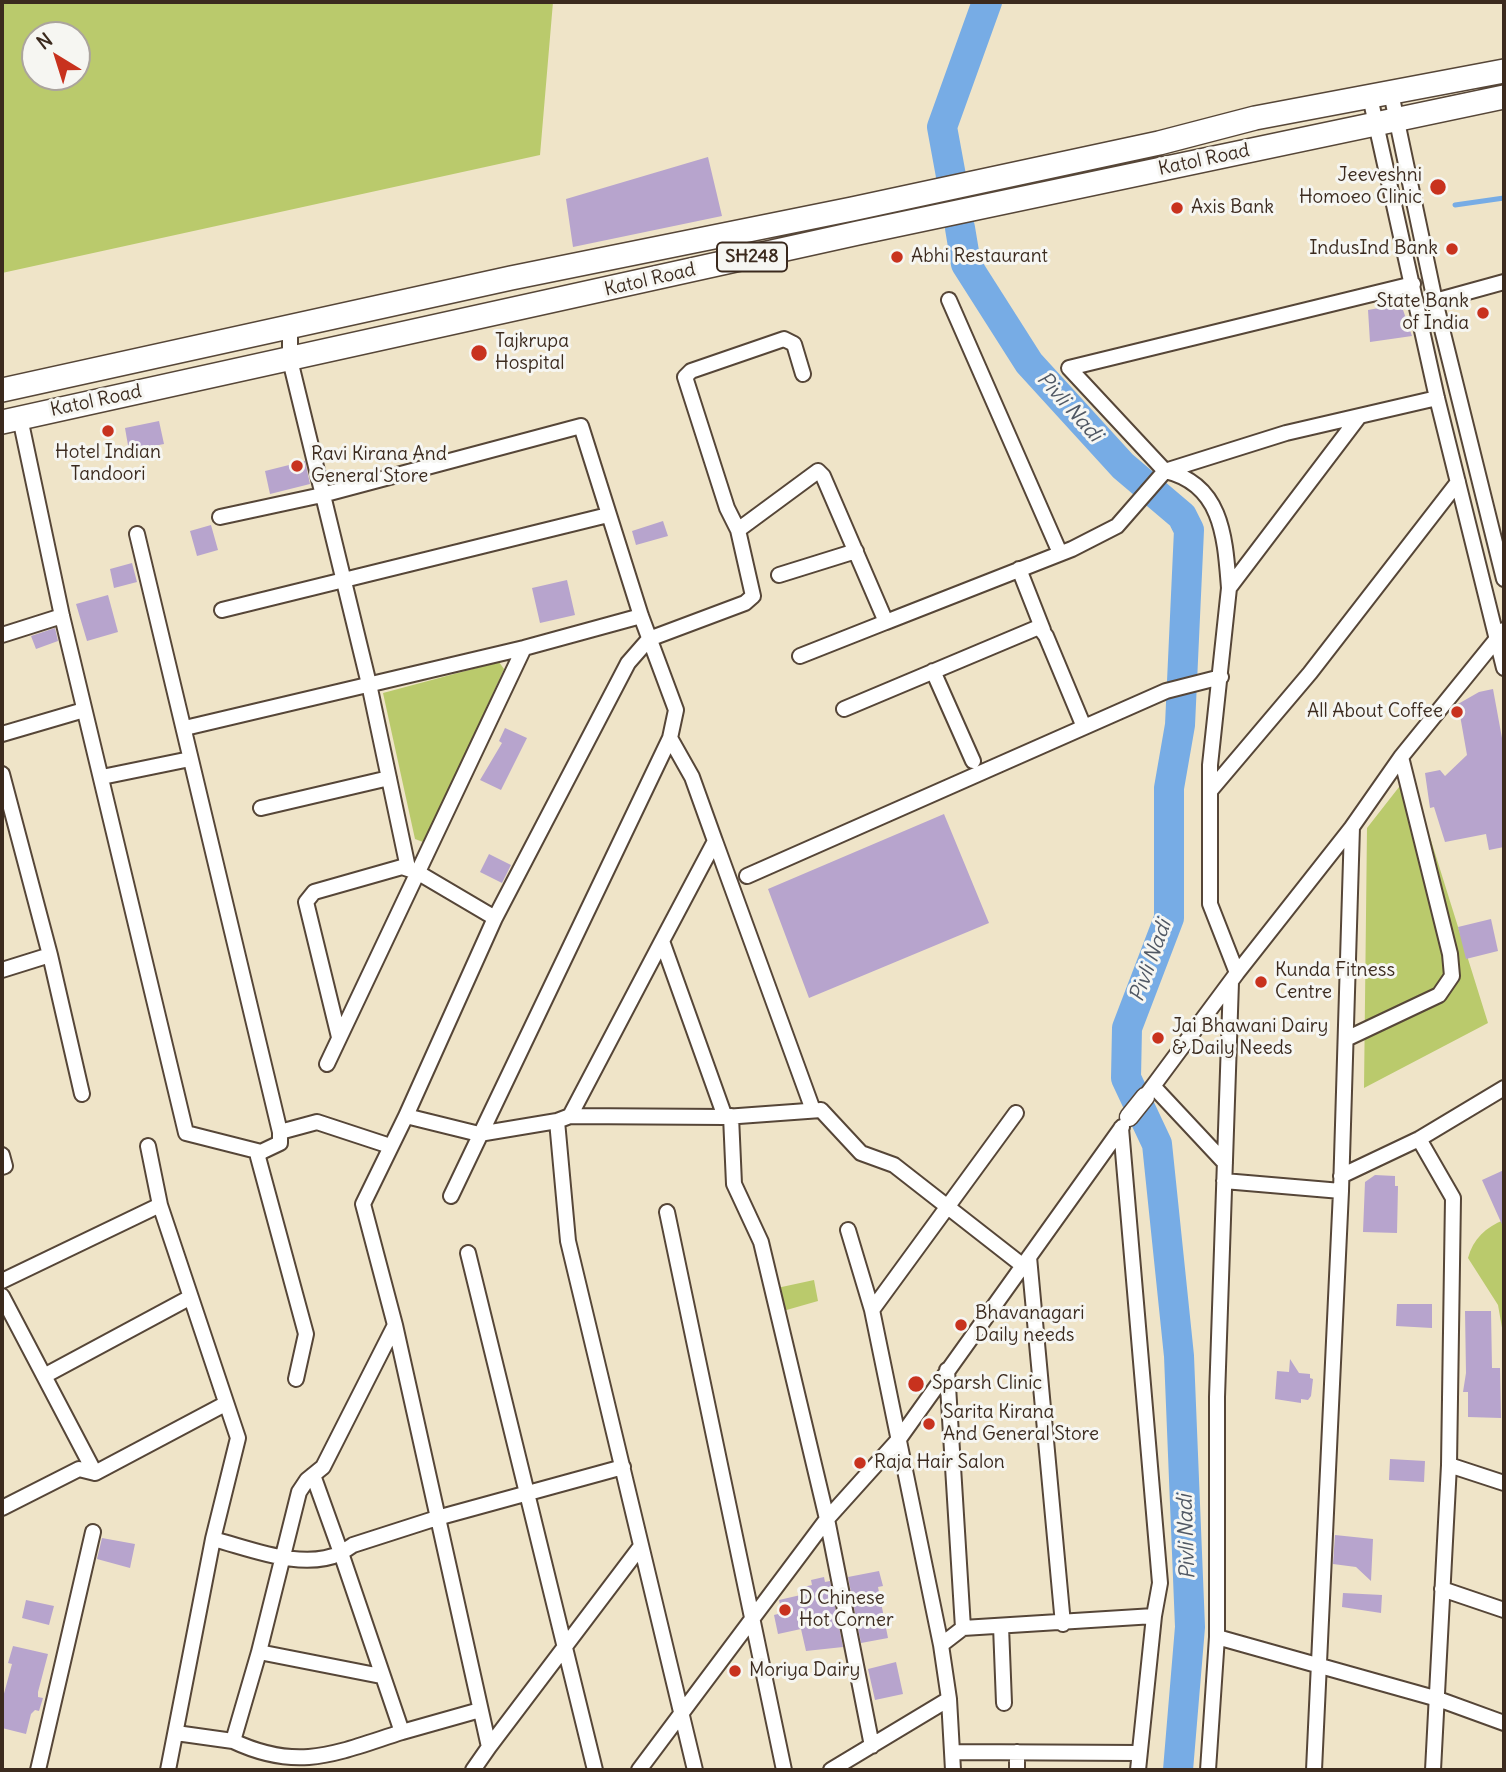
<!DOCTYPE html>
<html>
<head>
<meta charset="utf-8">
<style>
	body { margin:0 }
	#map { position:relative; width:1506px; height:1772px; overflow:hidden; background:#efe4c8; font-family:Delius,sans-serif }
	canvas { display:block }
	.frame { position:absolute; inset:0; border:4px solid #3b2a1e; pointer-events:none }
	.north { position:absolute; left:21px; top:21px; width:70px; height:70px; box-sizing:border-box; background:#f6f6f2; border:2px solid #aba49d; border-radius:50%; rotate:322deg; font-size:19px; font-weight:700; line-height:28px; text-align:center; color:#3b2a1e }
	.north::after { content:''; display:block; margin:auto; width:24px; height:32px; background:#c8321e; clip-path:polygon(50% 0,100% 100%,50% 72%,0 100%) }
</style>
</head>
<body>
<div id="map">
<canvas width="1506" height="1772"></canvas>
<div class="frame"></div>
<div class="north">N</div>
</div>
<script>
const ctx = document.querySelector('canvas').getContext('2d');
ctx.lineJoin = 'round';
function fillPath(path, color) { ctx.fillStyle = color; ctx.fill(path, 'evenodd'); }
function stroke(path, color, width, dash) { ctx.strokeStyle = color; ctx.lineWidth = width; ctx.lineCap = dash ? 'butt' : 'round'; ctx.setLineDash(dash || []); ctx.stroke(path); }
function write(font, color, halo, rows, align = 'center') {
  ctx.font = font + ' Delius,sans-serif'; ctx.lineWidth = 6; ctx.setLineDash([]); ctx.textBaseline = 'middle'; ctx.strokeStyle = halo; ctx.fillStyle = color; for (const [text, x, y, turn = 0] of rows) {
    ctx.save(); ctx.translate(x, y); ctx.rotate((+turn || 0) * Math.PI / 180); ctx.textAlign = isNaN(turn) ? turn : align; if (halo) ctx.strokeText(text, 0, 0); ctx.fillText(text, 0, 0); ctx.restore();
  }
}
const green = new Path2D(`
	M 2,2 L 553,2 L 540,155 L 2,273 ZM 35,35 L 77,35 L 77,77 L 35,77 Z
	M 499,662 L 504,669 L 429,834 L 423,842 L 415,839 L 383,693 Z
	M 1410,773 L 1488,1023 L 1364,1088 L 1367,828 Z
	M 1504,1220 L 1504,1339 L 1498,1305 L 1468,1258 C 1473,1239 1486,1227 1504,1220 Z
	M 814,1280 L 818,1301 L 783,1311 L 777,1288 Z`);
const stream = new Path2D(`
	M 1455,205 L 1504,198`);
const river = new Path2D(`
	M 951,176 L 942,127 L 987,2
	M 960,228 L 966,264 L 1029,363 L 1123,466 L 1182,516 L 1189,530 L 1180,725 L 1169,788 L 1169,918 L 1127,1028 L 1126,1078 L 1157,1144 L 1179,1356 L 1190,1627 L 1178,1770`);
const building = new Path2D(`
	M 708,157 L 722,216 L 573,247 L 566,199 Z
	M 1401,304 L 1412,336 L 1370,342 L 1368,310 Z
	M 159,421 L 164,444 L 129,451 L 125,428 Z
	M 305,461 L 310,484 L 270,494 L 265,471 Z
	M 663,521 L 668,536 L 636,545 L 632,531 Z
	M 211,525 L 218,550 L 197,556 L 190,531 Z
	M 132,563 L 137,582 L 114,588 L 110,569 Z
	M 567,580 L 575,615 L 540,623 L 532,588 Z
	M 108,595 L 118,632 L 87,641 L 76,604 Z
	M 55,628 L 58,641 L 36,649 L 31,636 Z
	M 1493,689 L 1504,749 L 1504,847 L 1489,850 L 1486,834 L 1445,842 L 1434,807 L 1430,808 L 1425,773 L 1440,770 L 1445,776 L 1467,755 L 1458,704 L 1479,692 Z
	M 505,728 L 527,738 L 501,790 L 480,780 L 502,743 L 499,741 Z
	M 944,814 L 989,923 L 809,998 L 768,889 Z
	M 489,854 L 511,865 L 502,883 L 480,872 Z
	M 1491,919 L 1498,951 L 1466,959 L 1458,927 Z
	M 1504,1170 L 1504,1229 L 1482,1180 Z
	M 1375,1175 L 1395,1176 L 1395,1186 L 1398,1186 L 1397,1233 L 1363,1232 L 1365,1182 Z
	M 1397,1304 L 1432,1304 L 1432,1328 L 1396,1326 Z
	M 1465,1311 L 1491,1311 L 1492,1368 L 1500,1368 L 1501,1418 L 1468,1417 L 1468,1392 L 1463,1392 L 1466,1373 Z
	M 1290,1359 L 1299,1373 L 1310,1374 L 1310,1378 L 1313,1379 L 1311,1396 L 1308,1400 L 1301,1399 L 1301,1403 L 1275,1399 L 1277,1371 L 1289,1372 Z
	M 1390,1459 L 1425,1461 L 1424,1482 L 1389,1480 Z
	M 1335,1535 L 1373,1539 L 1371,1581 L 1356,1567 L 1333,1564 Z
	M 102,1538 L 135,1544 L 130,1568 L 97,1559 Z
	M 879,1571 L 883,1586 L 878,1587 L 888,1638 L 861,1643 L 848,1577 Z
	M 824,1577 L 825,1582 L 830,1581 L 843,1647 L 806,1651 L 801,1629 L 778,1634 L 774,1615 L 782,1613 L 779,1600 L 805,1594 L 803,1587 L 812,1585 L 811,1580 Z
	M 1343,1593 L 1382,1595 L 1381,1613 L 1342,1607 Z
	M 26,1600 L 54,1606 L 49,1625 L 22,1618 Z
	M 13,1646 L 48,1654 L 38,1692 L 38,1697 L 43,1698 L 39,1711 L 35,1710 L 31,1714 L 26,1734 L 2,1728 L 2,1701 L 12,1664 L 8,1663 Z
	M 896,1662 L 903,1694 L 875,1700 L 868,1669 Z`);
const minor = new Path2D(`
	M 1391,93 L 1435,301 L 1504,579
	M 1370,97 L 1437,398 L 1504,668
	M 949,300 L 1060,553
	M 1435,301 L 1504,282
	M 290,327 L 290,360 L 369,684 L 408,868
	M 803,374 L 794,344 L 784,339 L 691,371 L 685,377 L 727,508 L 738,530 L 818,471 L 823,476 L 886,622 L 1072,549 L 1117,526 L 1165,471 L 1286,433 L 1437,398
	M 20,418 L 62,616 L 186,1133 L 261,1152
	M 220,517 L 322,495 L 581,426 L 641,616 L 676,710 L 670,738 L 451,1196
	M 137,534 L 280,1132 L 280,1143 L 261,1152 L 258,1157 L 306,1334 L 296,1379
	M 1019,569 L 1043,630
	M 779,575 L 856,551
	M 1229,588 C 1225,539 1223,484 1165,471 L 1069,368 L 1413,284
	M 222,610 L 608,515
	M 2,635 L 62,616
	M 800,656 L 886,622
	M 933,671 L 973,761
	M 844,709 L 1039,627 L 1046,636 L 1084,727
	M 185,728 L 524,648 L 641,616
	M 2,734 L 84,710
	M 2,774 L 50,955 L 82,1094
	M 102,777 L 190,759
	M 1210,791 L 1310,673 L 1458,482
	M 261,808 L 389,778
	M 715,841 L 813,1110
	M 747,876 L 1166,691 L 1221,677
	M 495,918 L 628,663 L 649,639 L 745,603 L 753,596 L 738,530
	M 2,970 L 50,955
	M 1237,973 L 1210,904 L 1210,765 L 1229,588 L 1358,418
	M 339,1037 L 306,902 L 314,892 L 402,867 L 417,872 L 495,918 L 406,1116
	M 1346,1039 L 1439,995 L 1452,976 L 1450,954 L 1401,757
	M 327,1064 L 524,648
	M 1153,1086 L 1225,1163
	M 1145,1097 L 1237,973 L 1352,827
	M 570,1116 L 662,941
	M 731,1116 L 734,1184 L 761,1242 L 827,1519 L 872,1746
	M 725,1117 L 821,1110 L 861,1153 L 894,1165 L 1022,1265
	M 557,1121 L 568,1241 L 695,1770
	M 280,1132 L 317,1122 L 390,1146
	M 1419,1139 L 1453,1198 L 1449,1465 L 1433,1770
	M 148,1146 L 160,1205 L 238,1438 L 213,1539 L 168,1770
	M 2,1155 L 5,1166 L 2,1167
	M 1341,1176 L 1419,1139 L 1504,1088
	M 1224,1181 L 1341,1191
	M 667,1212 L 784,1770
	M 848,1230 L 872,1310
	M 468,1253 L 595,1770
	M 1029,1257 L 1063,1624
	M 2,1281 L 160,1205
	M 2,1296 L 95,1473
	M 947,1370 L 963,1628 L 1154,1616 L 1160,1583 L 1121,1128
	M 44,1376 L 189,1298
	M 1449,1465 L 1504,1483
	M 2,1508 L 79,1469 L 95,1473 L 225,1404
	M 213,1539 C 252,1549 303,1571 341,1553 L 313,1475
	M 1442,1589 L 1504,1610
	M 1001,1626 L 1004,1703
	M 1217,1637 L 1438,1699 L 1504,1723
	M 941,1645 L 872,1310 L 1016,1113
	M 259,1652 L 299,1492 L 307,1480 L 323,1467 L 395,1325
	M 949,1699 L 953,1770
	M 480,1710 L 402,1732 L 341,1553 L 353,1545 L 437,1518 L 623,1467
	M 176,1733 L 233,1741 L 259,1652 L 381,1676
	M 233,1741 C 299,1772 336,1753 402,1732
	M 489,1747 L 641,1546
	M 953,1752 L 1139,1753
	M 1017,1752 L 1017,1770
	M 38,1770 L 93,1532
	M 473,1770 L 489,1747 L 395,1325 L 363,1204 L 406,1116 L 479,1134 L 557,1121 L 570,1116 L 725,1117 L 662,941 L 715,841 L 692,777 L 670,738
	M 639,1770 L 827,1519 L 899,1439 L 1122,1127
	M 831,1770 L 949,1699 L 941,1645 L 963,1628
	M 1138,1770 L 1154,1616
	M 1208,1770 L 1217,1637 L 1217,1397 L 1231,982
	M 1314,1770 L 1341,1191 L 1352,827 L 1401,757 L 1504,630`);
const tertiary = new Path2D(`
	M 1129,1117 L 1145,1097`);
const primary = new Path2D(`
	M 2,390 L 511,278 L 852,209 L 1159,143 L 1255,118 L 1504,71
	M 2,422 L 858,233 L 1504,97`);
const markers = [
	[1438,187,9,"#c8321e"],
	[1177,208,7,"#c8321e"],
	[1452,249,7,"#c8321e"],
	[897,257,7,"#c8321e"],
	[1483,313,7,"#c8321e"],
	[479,353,9,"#c8321e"],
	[108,431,7,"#c8321e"],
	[297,466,7,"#c8321e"],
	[1457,712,7,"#c8321e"],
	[1261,982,7,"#c8321e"],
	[1158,1038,7,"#c8321e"],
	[961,1325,7,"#c8321e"],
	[916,1384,9,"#c8321e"],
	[929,1424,7,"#c8321e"],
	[860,1463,7,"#c8321e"],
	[785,1610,7,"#c8321e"],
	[735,1671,7,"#c8321e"]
];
const shields = [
	[752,257,70]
];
const shieldNames = [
	["SH248",752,257]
];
const streetNames = [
	["Katol Road",1204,160,-12],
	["Katol Road",650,280,-13],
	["Katol Road",96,401,-12]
];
const poiNames = [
	["Jeeveshni",1422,176,"right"],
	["Homoeo Clinic",1422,198,"right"],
	["Axis Bank",1191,208],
	["IndusInd Bank",1438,249,"right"],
	["Abhi Restaurant",911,257],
	["State Bank",1469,302,"right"],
	["of India",1469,324,"right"],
	["Tajkrupa",495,342],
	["Hospital",495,364],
	["Hotel Indian",108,453,"center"],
	["Tandoori",108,475,"center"],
	["Ravi Kirana And",311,455],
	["General Store",311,477],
	["All About Coffee",1443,712,"right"],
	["Kunda Fitness",1275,971],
	["Centre",1275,993],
	["Jai Bhawani Dairy",1172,1027],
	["& Daily Needs",1172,1049],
	["Bhavanagari",975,1314],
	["Daily needs",975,1336],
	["Sparsh Clinic",932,1384],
	["Sarita Kirana",943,1413],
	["And General Store",943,1435],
	["Raja Hair Salon",874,1463],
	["D Chinese",799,1599],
	["Hot Corner",799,1621],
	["Moriya Dairy",749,1671]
];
const waterNames = [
	["Pivli Nadi",1069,407,48],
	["Pivli Nadi",1151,961,-70],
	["Pivli Nadi",1187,1537,-92]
];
fillPath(green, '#baca6c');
stroke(stream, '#77ace5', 5);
stroke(river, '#77ace5', 30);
fillPath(building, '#b7a4cd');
stroke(minor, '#564638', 18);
stroke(tertiary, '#564638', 21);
stroke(primary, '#564638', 26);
stroke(minor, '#fff', 14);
stroke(tertiary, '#fff', 18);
stroke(primary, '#fff', 23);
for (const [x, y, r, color] of markers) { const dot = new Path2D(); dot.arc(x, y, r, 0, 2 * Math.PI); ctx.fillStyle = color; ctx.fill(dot); stroke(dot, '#f6f6f2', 2.5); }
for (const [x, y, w] of shields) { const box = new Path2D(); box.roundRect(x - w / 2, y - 14.5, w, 29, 5); ctx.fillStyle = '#f6f6f2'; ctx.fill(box); stroke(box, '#3b2a1e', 2); }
write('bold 18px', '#3b2a1e', null, shieldNames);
write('19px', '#3b2a1e', '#f6f6f2', streetNames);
write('19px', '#3b2a1e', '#f6f6f2', poiNames, 'left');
write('italic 21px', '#505864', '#f6f6f2', waterNames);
</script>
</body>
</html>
